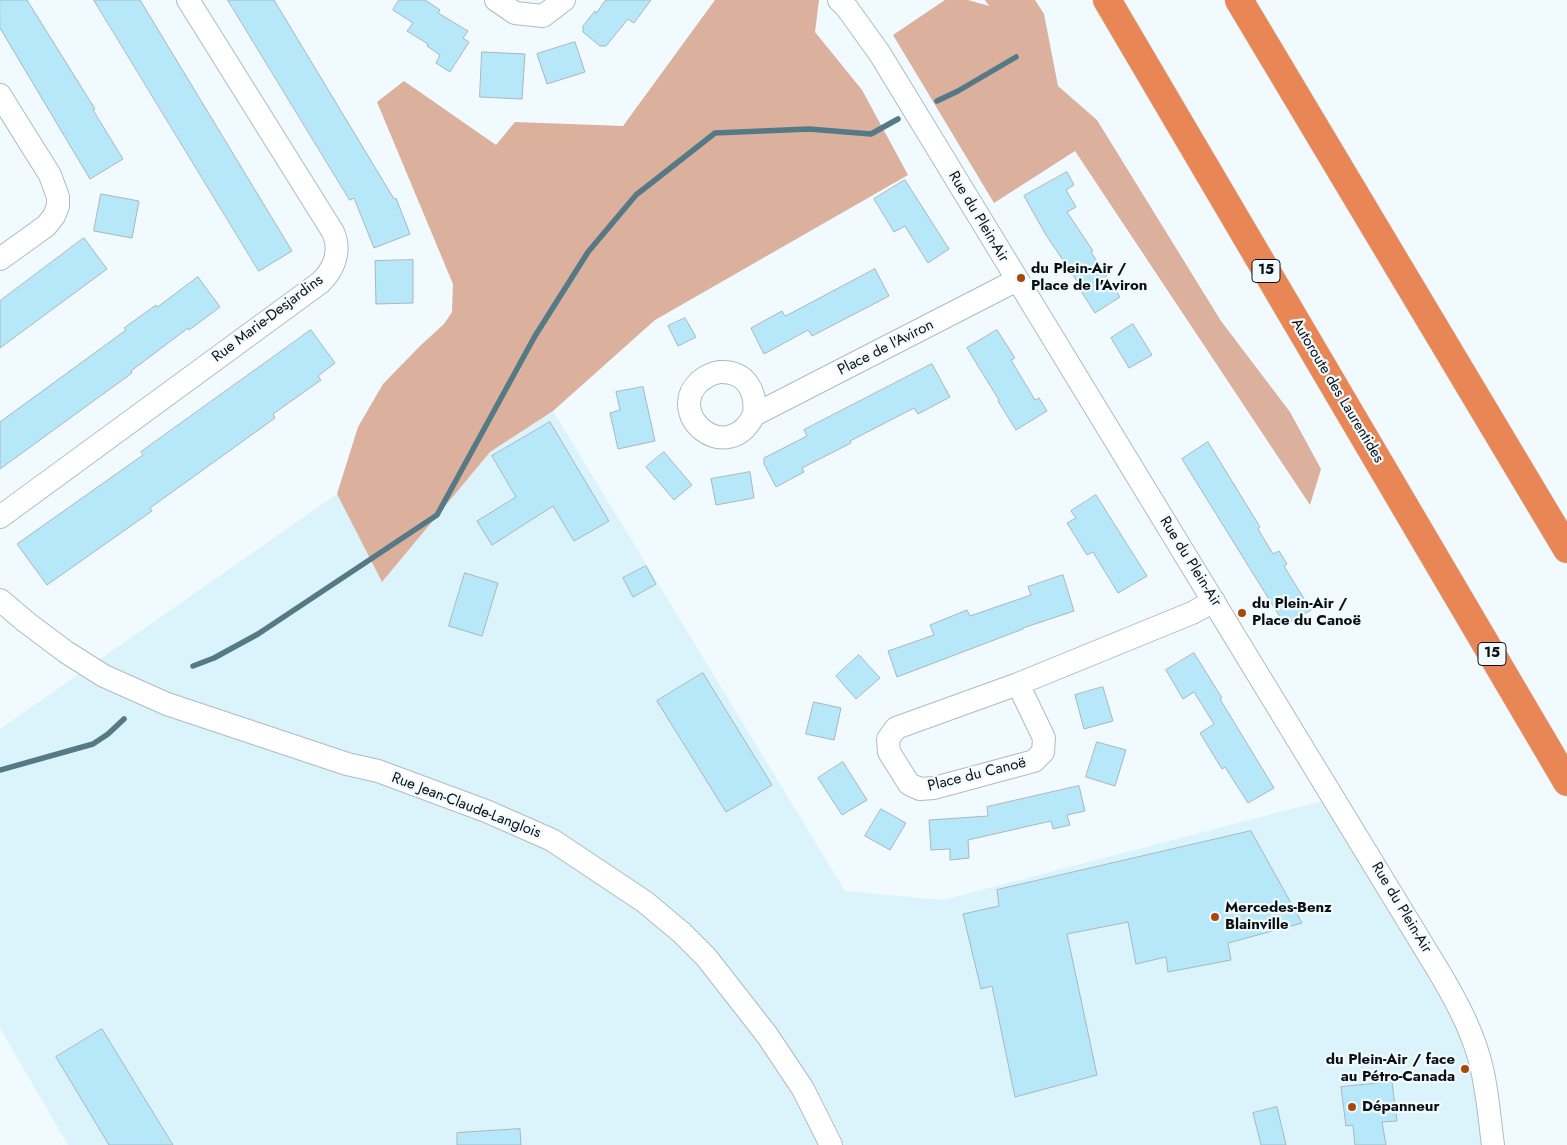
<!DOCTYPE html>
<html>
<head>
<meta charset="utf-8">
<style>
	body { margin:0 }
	canvas { display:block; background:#f1fafe }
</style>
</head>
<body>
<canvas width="1567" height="1145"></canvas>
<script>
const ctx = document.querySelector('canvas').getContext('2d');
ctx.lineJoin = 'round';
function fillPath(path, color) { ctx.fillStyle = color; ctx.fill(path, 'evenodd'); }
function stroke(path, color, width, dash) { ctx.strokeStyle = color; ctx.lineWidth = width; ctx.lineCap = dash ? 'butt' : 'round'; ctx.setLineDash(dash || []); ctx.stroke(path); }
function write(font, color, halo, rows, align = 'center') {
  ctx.font = font + ' Jost,sans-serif'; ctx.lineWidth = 4.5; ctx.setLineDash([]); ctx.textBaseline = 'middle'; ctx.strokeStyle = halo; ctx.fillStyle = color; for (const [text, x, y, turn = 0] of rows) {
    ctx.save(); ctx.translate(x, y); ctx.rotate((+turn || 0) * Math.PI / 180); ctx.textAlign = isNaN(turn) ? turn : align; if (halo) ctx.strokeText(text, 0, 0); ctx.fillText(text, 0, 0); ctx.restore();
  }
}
const built = new Path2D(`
	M 553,411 L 845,891 L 943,900 L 1322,801 L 1410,943 L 1469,1044 L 1485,1145 L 68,1145 L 0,1028 L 0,729 L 337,494 L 382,582 L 490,452 Z`);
const forest = new Path2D(`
	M 715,0 L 819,0 L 815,32 L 862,90 L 908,175 L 655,320 L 553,411 L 490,452 L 382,582 L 337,494 L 358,427 L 383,384 L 420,346 L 444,324 L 452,312 L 453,284 L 377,102 L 404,81 L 496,145 L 515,122 L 623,126 Z
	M 945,0 L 968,0 L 989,6 L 985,0 L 1035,0 L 1044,14 L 1058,86 L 1097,120 L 1221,321 L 1290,412 L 1321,469 L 1310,505 L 1075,151 L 994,203 L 893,35 Z`);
const stream = new Path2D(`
	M 937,101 L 958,91 L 1016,57
	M 193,666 L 214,658 L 258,634 L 437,515 L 535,336 L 588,252 L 636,195 L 715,133 L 809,129 L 871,134 L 898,119
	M 0,770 L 93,744 L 108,734 L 124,719`);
const building = new Path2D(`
	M 0,0 L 27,0 L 95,109 L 93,110 L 123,159 L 90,179 L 0,28 Z
	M 94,0 L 140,0 L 292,251 L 259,271 Z
	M 228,0 L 274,0 L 394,199 L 396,198 L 410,234 L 374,248 L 354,198 L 350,200 Z
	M 399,0 L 425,0 L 440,10 L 438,13 L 468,31 L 463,38 L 469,42 L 450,72 L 436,63 L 440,55 L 427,46 L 428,44 L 407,31 L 413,23 L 393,10 Z
	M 606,0 L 651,0 L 634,23 L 628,19 L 606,46 L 600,46 L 583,32 L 583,26 L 595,11 L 596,13 Z
	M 575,42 L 585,72 L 547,84 L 537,54 Z
	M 482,52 L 525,54 L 522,99 L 480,97 Z
	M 1067,172 L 1074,185 L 1066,190 L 1076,207 L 1067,212 L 1093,251 L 1091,252 L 1120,297 L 1095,313 L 1075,282 L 1077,281 L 1046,235 L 1024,196 Z
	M 905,180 L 949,249 L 928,263 L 905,226 L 894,232 L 874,199 Z
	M 101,194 L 139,201 L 132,238 L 94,231 Z
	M 84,238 L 107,269 L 0,348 L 0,301 Z
	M 413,260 L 413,303 L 376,304 L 375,261 Z
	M 875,269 L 889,296 L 812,336 L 808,330 L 764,354 L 751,328 L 782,311 L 785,316 Z
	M 198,277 L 220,307 L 189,330 L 188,328 L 131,371 L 132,373 L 0,469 L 0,422 L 126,330 L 124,328 L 156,305 L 157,307 Z
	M 685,318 L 696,337 L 678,346 L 668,326 Z
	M 1133,324 L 1152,355 L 1129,368 L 1111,338 Z
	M 311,330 L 335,363 L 318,376 L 321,380 L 273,414 L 275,418 L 150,508 L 152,511 L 47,585 L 17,544 L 143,455 L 141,452 Z
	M 997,330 L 1015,358 L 1011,360 L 1035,400 L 1039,398 L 1047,411 L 1016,430 L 998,401 L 999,400 L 967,348 Z
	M 932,364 L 950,397 L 918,414 L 914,408 L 850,441 L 851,443 L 802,468 L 804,472 L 776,487 L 764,464 L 764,458 L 807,436 L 804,430 Z
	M 643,387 L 655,441 L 618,449 L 610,413 L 620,410 L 616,392 Z
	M 550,422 L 609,521 L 574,541 L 553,506 L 492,545 L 477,521 L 516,497 L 492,456 Z
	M 1208,442 L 1260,527 L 1258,529 L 1273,554 L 1279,551 L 1287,564 L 1284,566 L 1311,610 L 1285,625 L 1182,459 Z
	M 664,452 L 692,485 L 674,500 L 646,467 Z
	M 750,472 L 754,498 L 716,505 L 711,479 Z
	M 1096,495 L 1147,576 L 1118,593 L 1093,552 L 1087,555 L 1067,523 L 1076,518 L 1071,511 Z
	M 646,566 L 656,584 L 633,597 L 623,578 Z
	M 465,573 L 498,583 L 482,636 L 449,626 Z
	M 1063,575 L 1074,611 L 1023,628 L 1023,629 L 897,677 L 888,651 L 934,635 L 930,625 L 967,610 L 970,616 L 1031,595 L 1028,587 Z
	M 1194,653 L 1222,698 L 1220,699 L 1274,788 L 1248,803 L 1225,767 L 1222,769 L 1200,733 L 1214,724 L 1194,692 L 1183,699 L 1166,670 Z
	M 859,655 L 880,678 L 856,699 L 836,676 Z
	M 703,673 L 772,785 L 726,812 L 657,701 Z
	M 1103,687 L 1113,721 L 1084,729 L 1075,695 Z
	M 814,702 L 841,708 L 834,740 L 806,734 Z
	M 1097,742 L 1126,750 L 1115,786 L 1086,777 Z
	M 843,762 L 867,800 L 842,815 L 818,778 Z
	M 1079,786 L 1085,811 L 1067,815 L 1070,825 L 1053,829 L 1051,821 L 968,840 L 969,858 L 950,860 L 950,849 L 931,850 L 929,820 L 988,816 L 987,807 Z
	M 881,809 L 906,823 L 890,850 L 865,836 Z
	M 1251,831 L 1302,923 L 1228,943 L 1231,960 L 1168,972 L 1166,957 L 1136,964 L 1128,922 L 1067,934 L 1097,1075 L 1015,1097 L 992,986 L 981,989 L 963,914 L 999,906 L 997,890 Z
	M 102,1029 L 173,1145 L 109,1145 L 56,1057 Z
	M 1392,1082 L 1397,1121 L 1382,1122 L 1386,1145 L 1355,1145 L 1353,1125 L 1346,1126 L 1341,1087 Z
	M 1277,1107 L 1286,1145 L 1261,1145 L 1253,1113 Z
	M 520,1129 L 521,1145 L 457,1145 L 457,1133 Z`);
const street = new Path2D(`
	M 496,0 L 515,13 L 543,16 L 564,0
	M 839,0 L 847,8 L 880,54 L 1438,970 C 1454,997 1469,1024 1478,1054 C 1487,1083 1489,1115 1493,1145
	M 0,95 L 50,175 L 58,197 L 58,206 L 54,216 L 46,226 L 0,259
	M 754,415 C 757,391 746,371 720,372 C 712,373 705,377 699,382 C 665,415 727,468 754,415 L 1017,280
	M 0,517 L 321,282 C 335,268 341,250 333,232 L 188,0
	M 0,600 L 26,622 L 66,652 L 104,676 L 167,704 L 347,764 L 378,771 L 486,811 L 552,840 L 645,902 L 682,933 L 706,957 L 767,1035 L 803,1089 L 831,1145
	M 1018,684 L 1044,738 L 1043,752 L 1034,761 L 934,788 L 920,789 L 909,784 L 889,752 L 888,739 L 896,728 L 1018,684 L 1192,613 L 1214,601`);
const highway = new Path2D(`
	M 1107,0 L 1567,782
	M 1239,0 L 1567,549`);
const markers = [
	[1021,278,5,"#aa4808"],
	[1242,613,5,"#aa4808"],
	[1215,917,5,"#aa4808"],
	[1465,1069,5,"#aa4808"],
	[1352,1107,5,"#aa4808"]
];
const shields = [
	[1266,271,28],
	[1492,654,28]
];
const shieldNames = [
	["15",1266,271],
	["15",1492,654]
];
const streetNames = [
	["Rue du Plein-Air",978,217,59],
	["Rue Marie-Desjardins",268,319,-37],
	["Place de l'Aviron",886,348,-27],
	["Autoroute des Laurentides",1337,391,59],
	["Rue du Plein-Air",1190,562,58],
	["Place du Canoë",977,775,-14],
	["Rue Jean-Claude-Langlois",466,806,21],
	["Rue du Plein-Air",1401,908,59]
];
const poiNames = [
	["du Plein-Air /",1031,269],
	["Place de l'Aviron",1031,286],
	["du Plein-Air /",1252,604],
	["Place du Canoë",1252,621],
	["Mercedes-Benz",1225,908],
	["Blainville",1225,925],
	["du Plein-Air / face",1455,1060,"right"],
	["au Pétro-Canada",1455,1077,"right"],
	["Dépanneur",1362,1107]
];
fillPath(built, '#dbf4fc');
fillPath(forest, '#dbb09d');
stroke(stream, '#567986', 5.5);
fillPath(building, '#b6e8f9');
stroke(building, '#a8b7bd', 1);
stroke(street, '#adbcc1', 24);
stroke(highway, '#d3d4d4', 29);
stroke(street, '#fff', 22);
stroke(highway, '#e98655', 28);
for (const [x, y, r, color] of markers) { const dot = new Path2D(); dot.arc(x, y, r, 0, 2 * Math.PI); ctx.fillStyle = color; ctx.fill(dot); stroke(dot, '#f1fafe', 2); }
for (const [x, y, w] of shields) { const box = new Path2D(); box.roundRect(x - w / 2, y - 11.5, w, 23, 4); ctx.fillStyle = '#f1fafe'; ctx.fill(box); stroke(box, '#0a1012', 1); }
write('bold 14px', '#0a1012', null, shieldNames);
write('15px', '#0a1012', '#f1fafe', streetNames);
write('bold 15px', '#0a1012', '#f1fafe', poiNames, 'left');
</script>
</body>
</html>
